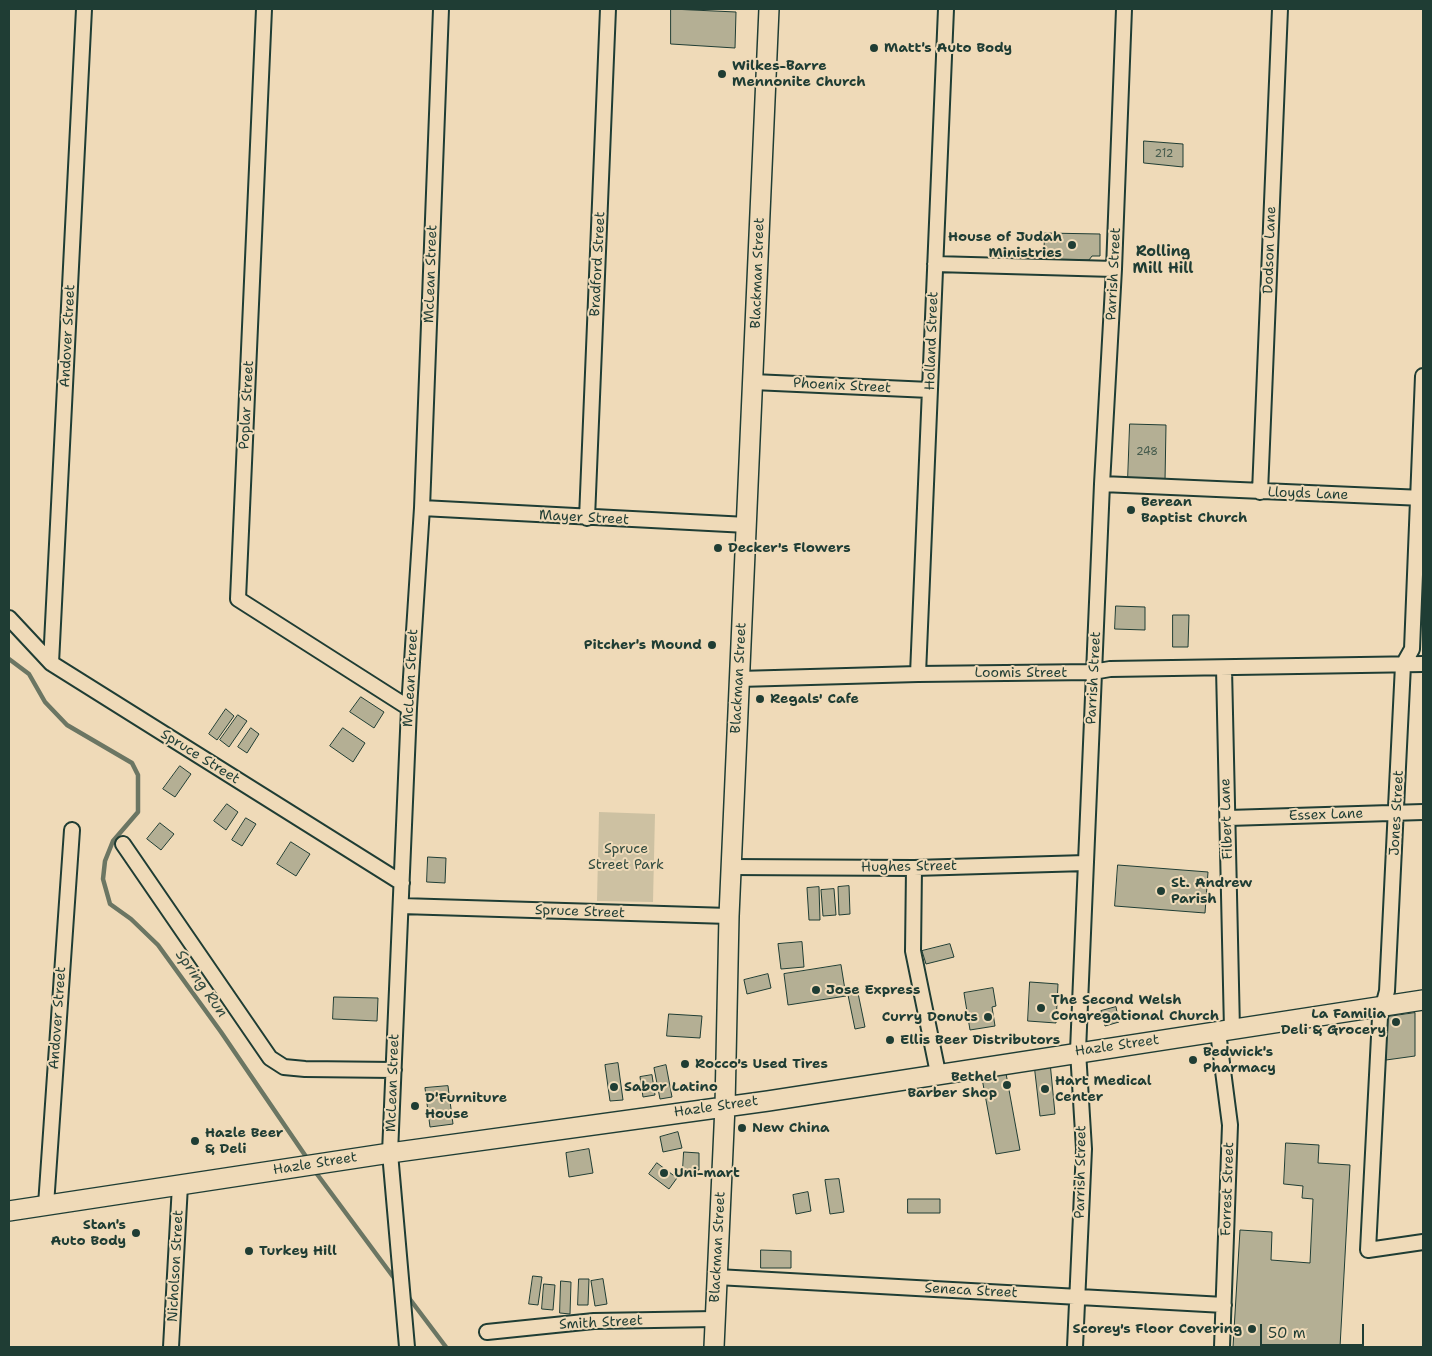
<!DOCTYPE html>
<html>
<head>
<meta charset="utf-8">
<style>
	body { margin:0 }
	#map { position:relative; width:1432px; height:1356px; overflow:hidden; background:#efdab8; font-family:"Shantell Sans",sans-serif }
	canvas { display:block }
	.frame { position:absolute; inset:0; border:10px solid #1f3d34; pointer-events:none }
	.scale { position:absolute; left:1260px; top:1324px; width:104px; height:22px; box-sizing:border-box; border:2px solid #1f3d34; border-top:0; padding-left:6px; font-size:15px; line-height:18px; white-space:nowrap; color:#1f3d34; -webkit-text-stroke:4px #efdab8; paint-order:stroke }
</style>
</head>
<body>
<div id="map">
<canvas width="1432" height="1356"></canvas>
<div class="frame"></div>
<div class="scale">50 m</div>
</div>
<script>
const ctx = document.querySelector('canvas').getContext('2d');
ctx.lineJoin = 'round';
function fillPath(path, color) { ctx.fillStyle = color; ctx.fill(path, 'evenodd'); }
function stroke(path, color, width, dash) { ctx.strokeStyle = color; ctx.lineWidth = width; ctx.lineCap = dash ? 'butt' : 'round'; ctx.setLineDash(dash || []); ctx.stroke(path); }
function write(font, color, halo, rows, align = 'center') {
  ctx.font = font + ' "Shantell Sans",sans-serif'; ctx.lineWidth = 4; ctx.setLineDash([]); ctx.textBaseline = 'middle'; ctx.strokeStyle = halo; ctx.fillStyle = color; for (const [text, x, y, turn = 0] of rows) {
    ctx.save(); ctx.translate(x, y); ctx.rotate((+turn || 0) * Math.PI / 180); ctx.textAlign = isNaN(turn) ? turn : align; if (halo) ctx.strokeText(text, 0, 0); ctx.fillText(text, 0, 0); ctx.restore();
  }
}
const green = new Path2D(`
	M 599,812 L 655,814 L 653,902 L 597,901 Z`);
const stream = new Path2D(`
	M 9,659 L 29,674 L 45,702 L 67,725 L 132,763 L 138,775 L 138,812 L 113,841 L 105,861 L 103,879 L 110,904 L 131,919 L 158,945 L 221,1032 L 309,1161
	M 314,1170 L 397,1282
	M 406,1294 L 446,1347`);
const building = new Path2D(`
	M 671,9 L 736,12 L 735,48 L 671,44 Z
	M 1144,141 L 1183,144 L 1183,167 L 1144,163 Z
	M 1045,233 L 1100,234 L 1100,256 L 1092,256 L 1089,260 L 1044,261 Z
	M 1130,424 L 1166,425 L 1165,481 L 1128,480 Z
	M 1116,606 L 1145,607 L 1145,630 L 1115,629 Z
	M 1173,615 L 1189,615 L 1188,647 L 1173,647 Z
	M 361,697 L 384,712 L 374,728 L 350,712 Z
	M 226,709 L 234,716 L 217,740 L 209,734 Z
	M 238,715 L 247,721 L 229,747 L 220,740 Z
	M 251,728 L 259,734 L 247,753 L 238,747 Z
	M 343,728 L 365,743 L 353,762 L 330,746 Z
	M 180,766 L 191,774 L 175,797 L 163,789 Z
	M 227,804 L 238,812 L 226,830 L 214,821 Z
	M 246,818 L 256,824 L 242,846 L 232,840 Z
	M 160,823 L 174,834 L 161,850 L 147,839 Z
	M 291,842 L 310,854 L 296,876 L 277,864 Z
	M 428,857 L 446,858 L 445,883 L 427,882 Z
	M 1118,865 L 1208,872 L 1205,913 L 1115,906 Z
	M 849,886 L 850,914 L 839,915 L 838,887 Z
	M 819,887 L 820,920 L 809,920 L 807,888 Z
	M 834,889 L 836,915 L 823,916 L 821,890 Z
	M 802,942 L 804,967 L 781,969 L 778,944 Z
	M 950,944 L 954,957 L 926,964 L 922,951 Z
	M 841,965 L 846,996 L 788,1005 L 784,974 Z
	M 768,974 L 771,988 L 747,994 L 744,980 Z
	M 1030,982 L 1058,984 L 1056,1023 L 1028,1021 Z
	M 993,988 L 996,1006 L 992,1007 L 995,1026 L 970,1030 L 964,993 Z
	M 858,993 L 865,1027 L 855,1029 L 848,995 Z
	M 334,997 L 378,998 L 377,1021 L 333,1019 Z
	M 1116,1007 L 1119,1022 L 1105,1026 L 1101,1011 Z
	M 1415,1013 L 1415,1056 L 1386,1060 L 1387,1017 Z
	M 669,1014 L 702,1016 L 700,1038 L 667,1036 Z
	M 1050,1062 L 1055,1114 L 1040,1116 L 1034,1064 Z
	M 618,1063 L 623,1100 L 610,1101 L 605,1065 Z
	M 666,1065 L 672,1097 L 660,1099 L 654,1068 Z
	M 1005,1068 L 1020,1150 L 996,1154 L 981,1073 Z
	M 652,1075 L 655,1095 L 643,1097 L 640,1077 Z
	M 448,1086 L 453,1124 L 430,1127 L 425,1088 Z
	M 678,1132 L 682,1148 L 663,1152 L 660,1137 Z
	M 1286,1143 L 1319,1145 L 1318,1163 L 1350,1165 L 1340,1347 L 1233,1347 L 1240,1230 L 1272,1232 L 1271,1260 L 1310,1263 L 1313,1199 L 1302,1198 L 1303,1186 L 1284,1184 Z
	M 589,1149 L 593,1173 L 569,1177 L 566,1153 Z
	M 684,1152 L 699,1153 L 699,1170 L 683,1169 Z
	M 657,1163 L 677,1178 L 669,1189 L 649,1174 Z
	M 839,1179 L 844,1212 L 830,1214 L 825,1180 Z
	M 808,1192 L 811,1211 L 796,1214 L 793,1195 Z
	M 908,1199 L 940,1199 L 940,1213 L 908,1213 Z
	M 761,1250 L 791,1251 L 791,1268 L 761,1268 Z
	M 533,1276 L 542,1277 L 538,1305 L 529,1304 Z
	M 579,1279 L 589,1279 L 588,1305 L 578,1305 Z
	M 603,1279 L 607,1304 L 595,1306 L 591,1281 Z
	M 561,1281 L 571,1282 L 570,1314 L 560,1313 Z
	M 544,1284 L 555,1285 L 553,1310 L 542,1309 Z`);
const minor = new Path2D(`
	M 264,9 L 238,599 L 409,708
	M 935,264 L 1114,269
	M 1423,376 L 1412,649 L 1403,665 L 1387,991 L 1380,1017 L 1368,1250 L 1423,1242
	M 753,382 L 930,390
	M 1102,484 L 1423,498
	M 1260,492 L 1280,9
	M 422,508 L 747,525
	M 587,518 L 608,9
	M 9,618 L 51,663 L 402,883
	M 51,663 L 84,9
	M 1224,668 L 1232,1030
	M 918,674 L 946,9
	M 739,679 L 918,674 L 1093,672 L 1110,669 L 1423,664
	M 1228,818 L 1423,812
	M 123,844 L 270,1058 L 284,1067 L 305,1069 L 394,1070
	M 731,867 L 914,868 L 1086,863
	M 914,868 L 913,951 L 938,1073
	M 401,906 L 729,916
	M 1218,1032 L 1230,1125 L 1222,1347
	M 46,1205 L 72,830
	M 717,1277 L 1224,1305
	M 487,1332 L 594,1321 L 715,1319
	M 171,1347 L 180,1185
	M 407,1347 L 390,1153 L 409,708 L 422,508 L 441,9
	M 1075,1347 L 1084,1149 L 1078,1051 L 1102,484 L 1114,269 L 1124,9`);
const secondary = new Path2D(`
	M 9,1211 L 390,1153 L 768,1101 L 1423,1000
	M 714,1347 L 725,1106 L 729,916 L 769,9`);
const markers = [
	[874,48,5,"#1f3d34"],
	[722,74,5,"#1f3d34"],
	[1072,245,5,"#1f3d34"],
	[1131,510,5,"#1f3d34"],
	[718,548,5,"#1f3d34"],
	[712,645,5,"#1f3d34"],
	[760,699,5,"#1f3d34"],
	[1161,891,5,"#1f3d34"],
	[816,990,5,"#1f3d34"],
	[1041,1008,5,"#1f3d34"],
	[988,1017,5,"#1f3d34"],
	[1396,1022,5,"#1f3d34"],
	[890,1040,5,"#1f3d34"],
	[1193,1060,5,"#1f3d34"],
	[685,1064,5,"#1f3d34"],
	[1007,1085,5,"#1f3d34"],
	[614,1087,5,"#1f3d34"],
	[1045,1089,5,"#1f3d34"],
	[415,1106,5,"#1f3d34"],
	[742,1128,5,"#1f3d34"],
	[195,1141,5,"#1f3d34"],
	[664,1173,5,"#1f3d34"],
	[136,1233,5,"#1f3d34"],
	[249,1251,5,"#1f3d34"],
	[1252,1329,5,"#1f3d34"]
];
const numberNames = [
	["212",1164,154],
	["248",1147,452]
];
const poiNames = [
	["Matt's Auto Body",884,48],
	["Wilkes-Barre",732,66],
	["Mennonite Church",732,82],
	["House of Judah",1062,237,"right"],
	["Ministries",1062,253,"right"],
	["Berean",1141,502],
	["Baptist Church",1141,518],
	["Decker's Flowers",728,548],
	["Pitcher's Mound",702,645,"right"],
	["Regals' Cafe",770,699],
	["St. Andrew",1171,883],
	["Parish",1171,899],
	["Jose Express",826,990],
	["The Second Welsh",1051,1000],
	["Congregational Church",1051,1016],
	["La Familia",1386,1014,"right"],
	["Deli & Grocery",1386,1030,"right"],
	["Curry Donuts",978,1017,"right"],
	["Ellis Beer Distributors",900,1040],
	["Bedwick's",1203,1052],
	["Pharmacy",1203,1068],
	["Rocco's Used Tires",695,1064],
	["Bethel",997,1077,"right"],
	["Barber Shop",997,1093,"right"],
	["Hart Medical",1055,1081],
	["Center",1055,1097],
	["Sabor Latino",624,1087],
	["D'Furniture",425,1098],
	["House",425,1114],
	["New China",752,1128],
	["Hazle Beer",205,1133],
	["& Deli",205,1149],
	["Uni-mart",674,1173],
	["Stan's",126,1225,"right"],
	["Auto Body",126,1241,"right"],
	["Turkey Hill",259,1251],
	["Scorey's Floor Covering",1242,1329,"right"]
];
const streetNames = [
	["Dodson Lane",1270,250,-88],
	["Bradford Street",598,264,-87],
	["Blackman Street",758,273,-88],
	["McLean Street",431,274,-88],
	["Parrish Street",1114,274,-87],
	["Andover Street",68,336,-87],
	["Holland Street",932,341,-88],
	["Phoenix Street",842,386,3],
	["Poplar Street",247,405,-87],
	["Lloyds Lane",1308,494,2],
	["Mayer Street",584,518,3],
	["Loomis Street",1021,673],
	["McLean Street",411,678,-87],
	["Blackman Street",739,678,-87],
	["Parrish Street",1094,678,-87],
	["Spruce Street",200,757,32],
	["Jones Street",1397,813,-87],
	["Essex Lane",1326,815,-2],
	["Filbert Lane",1227,819,-92],
	["Hughes Street",909,867,-1],
	["Spruce Street",580,912,2],
	["Andover Street",58,1018,-86],
	["Hazle Street",1117,1046,-8],
	["McLean Street",393,1083,-88],
	["Hazle Street",716,1107,-8],
	["Hazle Street",315,1164,-9],
	["Parrish Street",1081,1172,-89],
	["Forrest Street",1228,1189,-88],
	["Blackman Street",718,1247,-87],
	["Nicholson Street",176,1266,-87],
	["Seneca Street",971,1291,3],
	["Smith Street",601,1323,-3]
];
const parkNames = [
	["Spruce",626,849],
	["Street Park",626,865]
];
const neighbourhoodNames = [
	["Rolling",1163,252],
	["Mill Hill",1163,269]
];
const waterNames = [
	["Spring Run",201,984,55]
];
fillPath(green, '#cdc1a2');
stroke(stream, '#6b7663', 4.5);
fillPath(building, '#b4af94');
stroke(building, '#1f3d34', 1);
stroke(minor, '#1f3d34', 18);
stroke(secondary, '#1f3d34', 22);
stroke(minor, '#efdab8', 14);
stroke(secondary, '#efdab8', 19);
for (const [x, y, r, color] of markers) { const dot = new Path2D(); dot.arc(x, y, r, 0, 2 * Math.PI); ctx.fillStyle = color; ctx.fill(dot); stroke(dot, '#efdab8', 2); }
write('11px', '#445a4c', null, numberNames);
write('bold 14px', '#1f3d34', '#efdab8', poiNames, 'left');
write('14px', '#1f3d34', '#efdab8', streetNames);
write('14px', '#304a3f', '#efdab8', parkNames);
write('bold 15px', '#1f3d34', '#efdab8', neighbourhoodNames);
write('italic 15px', '#324b40', '#efdab8', waterNames);
</script>
</body>
</html>
